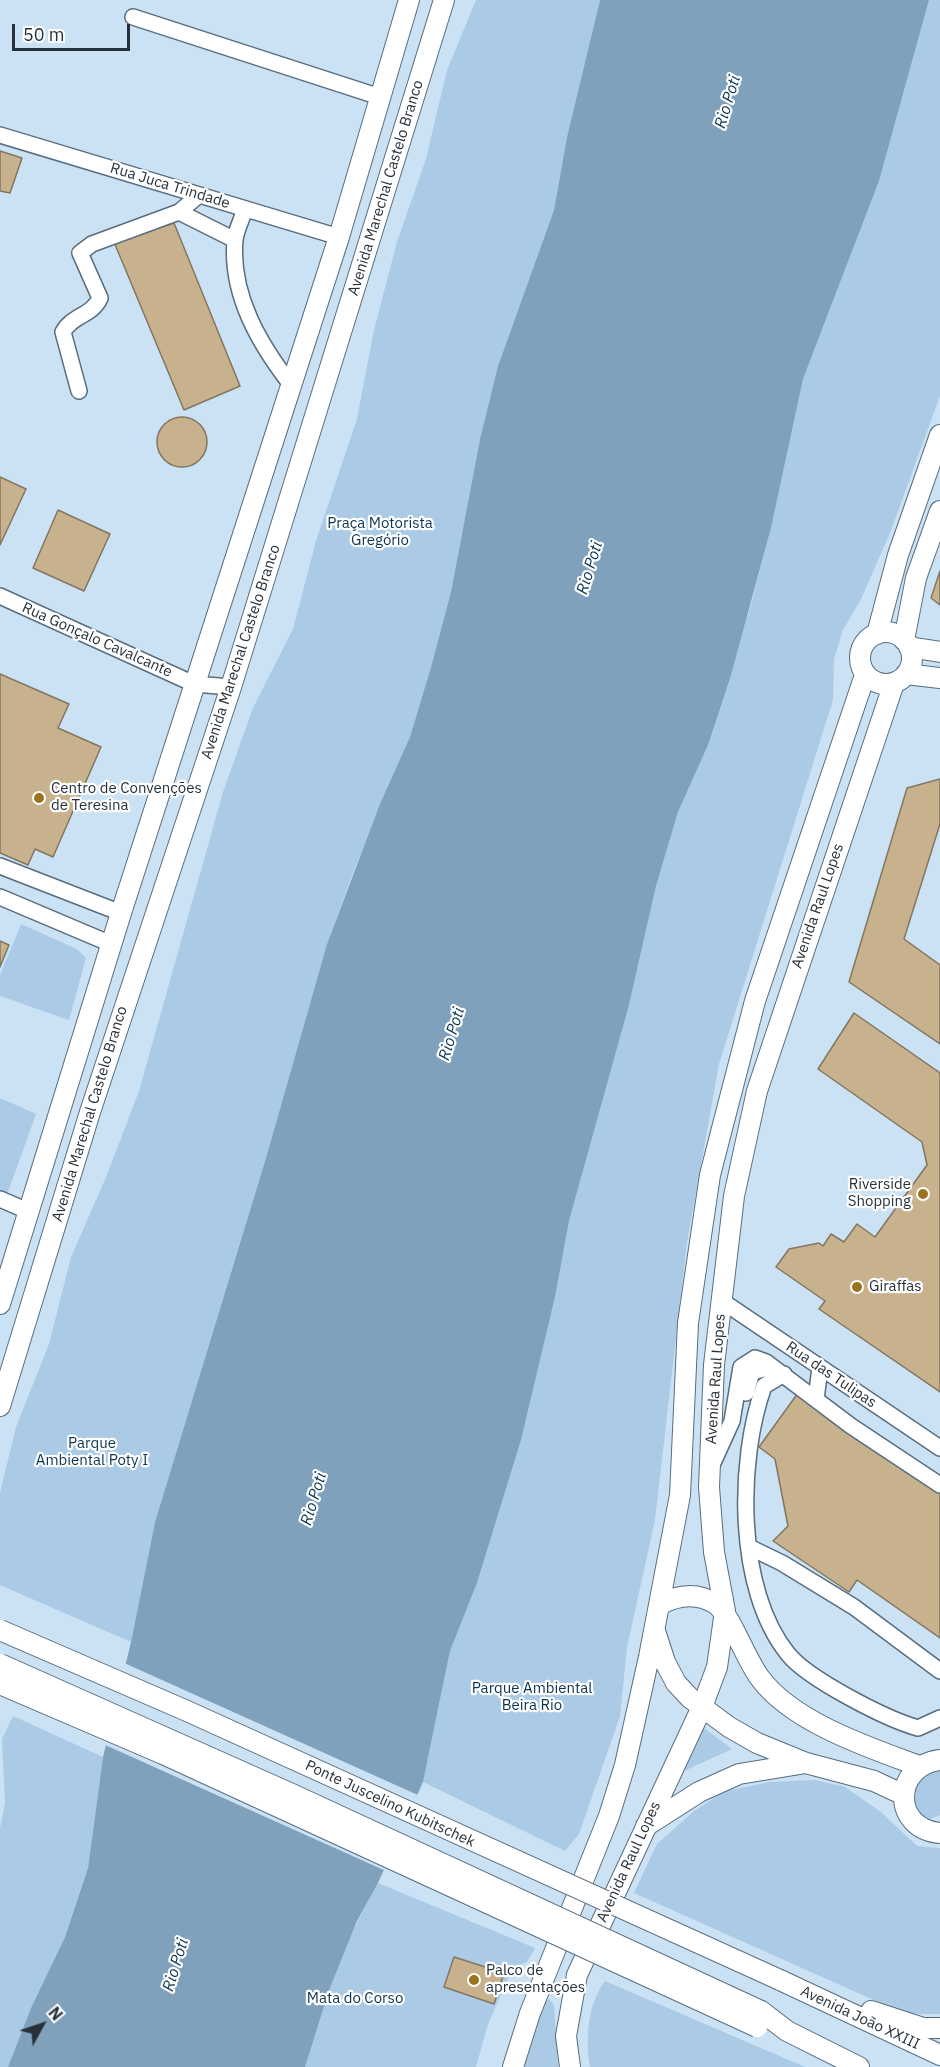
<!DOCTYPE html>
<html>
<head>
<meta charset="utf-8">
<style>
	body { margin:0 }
	#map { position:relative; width:940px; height:2067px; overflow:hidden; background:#cbe2f5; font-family:"IBM Plex Sans",sans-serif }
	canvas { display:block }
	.north { position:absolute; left:12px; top:1995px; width:60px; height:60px; -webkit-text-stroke:4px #fff; paint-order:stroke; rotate:50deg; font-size:16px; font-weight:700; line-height:24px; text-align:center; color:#283139 }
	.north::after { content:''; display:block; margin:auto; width:21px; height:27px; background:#283139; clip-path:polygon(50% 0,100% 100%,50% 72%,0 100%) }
	.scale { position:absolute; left:12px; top:24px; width:118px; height:27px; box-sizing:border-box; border:3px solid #283139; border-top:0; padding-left:8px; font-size:18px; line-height:21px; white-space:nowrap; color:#283139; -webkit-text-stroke:4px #fff; paint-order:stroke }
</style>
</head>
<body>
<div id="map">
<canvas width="940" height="2067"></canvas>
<div class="north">N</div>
<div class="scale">50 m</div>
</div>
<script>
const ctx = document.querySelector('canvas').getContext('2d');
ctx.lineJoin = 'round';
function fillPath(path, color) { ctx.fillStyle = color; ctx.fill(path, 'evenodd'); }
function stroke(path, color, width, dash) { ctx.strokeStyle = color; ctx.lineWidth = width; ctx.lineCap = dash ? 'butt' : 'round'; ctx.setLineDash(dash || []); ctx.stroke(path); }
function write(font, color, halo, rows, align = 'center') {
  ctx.font = font + ' "IBM Plex Sans",sans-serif'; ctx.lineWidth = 4.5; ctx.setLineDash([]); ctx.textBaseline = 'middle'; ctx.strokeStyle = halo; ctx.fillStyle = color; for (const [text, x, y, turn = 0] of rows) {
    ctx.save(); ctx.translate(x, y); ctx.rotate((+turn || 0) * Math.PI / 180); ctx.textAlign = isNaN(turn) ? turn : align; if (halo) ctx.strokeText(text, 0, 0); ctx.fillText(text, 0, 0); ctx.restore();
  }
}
const green = new Path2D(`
	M 476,0 L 600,0 L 567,137 L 554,210 L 498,366 L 480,439 L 451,592 L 431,667 L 410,737 L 352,875 L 327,944 L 266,1158 L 155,1522 L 131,1642 L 0,1585 L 0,1493 L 16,1427 L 49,1344 L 71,1257 L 107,1175 L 139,1091 L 223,792 L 253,708 L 293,629 L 316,541 L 357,419 L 374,330 L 397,242 L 426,159 L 447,70 Z
	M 929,0 L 940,0 L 940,396 L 890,533 L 861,599 L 843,630 L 834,659 L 833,700 L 719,1064 L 687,1242 L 655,1520 L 627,1647 L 620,1716 L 579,1834 L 565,1851 L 423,1782 L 450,1651 L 477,1583 L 521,1440 L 555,1297 L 569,1221 L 629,1005 L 656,886 L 678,812 L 708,745 L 752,601 L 771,528 L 803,379 L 879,181 Z
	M 21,924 L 77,949 L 86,958 L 69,1020 L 0,996 L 0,975 Z
	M 0,1098 L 36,1114 L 7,1195 L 0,1192 Z
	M 13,1716 L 103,1757 L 88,1868 L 65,1937 L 31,2008 L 8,2067 L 0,2067 L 0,1828 L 5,1803 L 2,1739 Z
	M 704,1728 L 732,1749 L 684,1771 Z
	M 940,1770 L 940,1815 L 926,1821 L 912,1805 L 913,1782 L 926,1772 Z
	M 815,1780 L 845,1787 L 881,1812 L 917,1846 L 940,1848 L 940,2014 L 905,2014 L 634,1893 L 657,1844 L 694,1811 L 725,1791 L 770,1782 Z
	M 378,1883 L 535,1948 L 527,1962 L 513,1968 L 488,2024 L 476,2067 L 305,2067 C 320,2003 346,1940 378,1883 Z
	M 605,1981 L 805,2067 L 590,2067 C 585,2038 588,2004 605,1981 Z
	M 549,1999 L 554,2005 L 558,2067 L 523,2067 L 532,2032 L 544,2002 Z`);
const water = new Path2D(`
	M 600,0 L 929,0 L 879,181 L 803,379 L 771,528 L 731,675 L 708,745 L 678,812 L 656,886 L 629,1005 L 569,1221 L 555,1297 L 521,1440 L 477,1583 L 450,1651 L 423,1782 L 378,1883 L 357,1921 L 329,1990 L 305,2067 L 8,2067 L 31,2008 L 65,1937 L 88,1868 L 103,1757 L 131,1642 L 155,1522 L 266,1158 L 327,944 L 380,804 L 410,737 L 431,667 L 451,592 L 480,439 L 498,366 L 554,210 L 567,137 Z`);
const pier = new Path2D(`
	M 122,1662 L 420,1796 L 386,1871 L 103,1744 Z`);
const building = new Path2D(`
	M 0,151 L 22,158 L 10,193 L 0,191 Z
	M 174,223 L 240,386 L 184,410 L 114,242 Z
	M157 442a25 25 0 1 1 50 0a25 25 0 1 1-50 0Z
	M 0,477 L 26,489 L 0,545 Z
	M 58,510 L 110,534 L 84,591 L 33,568 Z
	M 940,571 L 940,605 L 931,598 Z
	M 0,674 L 69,704 L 58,728 L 101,747 L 53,857 L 35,849 L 28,865 L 0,853 Z
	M 940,779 L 940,824 L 904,939 L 940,965 L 940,1044 L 849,982 L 907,788 Z
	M 0,941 L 9,945 L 0,967 Z
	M 854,1013 L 940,1073 L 940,1392 L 819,1309 L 825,1301 L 776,1267 L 789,1249 L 819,1243 L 823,1246 L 831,1234 L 844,1242 L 857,1224 L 875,1237 L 927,1165 L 922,1142 L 818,1069 Z
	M 798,1393 L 940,1491 L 940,1638 L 857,1580 L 849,1592 L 773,1541 L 788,1526 L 775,1459 L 759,1447 Z
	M 454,1957 L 504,1973 L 494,2004 L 444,1987 Z`);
const minor = new Path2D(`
	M 133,17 L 380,97
	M 0,135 L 339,237
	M 245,209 C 242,219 236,230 235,240 C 230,295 260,345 292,386
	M 179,212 L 235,240
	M 79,391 L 63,332 C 72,315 92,316 100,298 L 80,253 L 92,244 L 179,212 L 199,195
	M 0,596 L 194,684 L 231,687
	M 0,866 L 121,913
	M 0,897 L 111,944
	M 0,1199 L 30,1212
	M 722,1301 L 940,1448
	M 784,1374 L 764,1386 C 737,1461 736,1590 788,1654 C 808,1679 886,1719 918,1728 L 940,1718
	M 746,1393 L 752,1372 L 772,1367
	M 816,1399 L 820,1368
	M 712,1465 L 732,1421 L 741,1367 L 755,1358 L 766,1362 L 851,1426 L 940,1485
	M 749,1547 L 782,1563 L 854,1607 L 940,1671`);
const major = new Path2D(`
	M860 658a26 26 0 1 1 52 0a26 26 0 1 1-52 0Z
	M 877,634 L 898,555 L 940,435
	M 904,640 L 916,578 L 940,511
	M 909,647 L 940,652
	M 906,674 L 940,678
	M 0,1304 L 121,913 L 339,237 L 409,0
	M 0,1406 L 90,1112 L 231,687 L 444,0
	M 659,1605 C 677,1595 697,1592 716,1604 C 730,1614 746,1660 760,1678 C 792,1722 870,1748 919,1766
	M 655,1631 L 665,1662 L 676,1683 L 690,1698 L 729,1727 L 757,1743 L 806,1763 L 874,1781 L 904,1795
	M 940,1760 C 892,1766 892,1829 940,1833
	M 646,1826 L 699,1792 L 739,1774 L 806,1763
	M 780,1980 L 940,2055
	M 761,2011 L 787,2031 L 859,2067
	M 871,2011 L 923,2028 L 940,2028
	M 513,2067 L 530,2013 L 609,1816 L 625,1765 L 649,1657 L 680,1495 L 688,1323 L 710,1175 L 755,1001 L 865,675
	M 570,2067 L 566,2036 L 577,1975 L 702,1707 L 717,1667 L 725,1611 L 714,1552 L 709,1487 L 714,1365 L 734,1196 L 757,1091 L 894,683`);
const majorBridge = new Path2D(`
	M 0,1630 L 187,1711 L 780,1980
	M 0,1664 L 294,1795 L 761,2011
	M 0,1684 L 163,1754 L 757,2027`);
const markers = [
	[39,798,6,"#9b7320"],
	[923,1194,6,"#9b7320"],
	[857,1287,6,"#9b7320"],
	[474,1980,6,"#9b7320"]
];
const streetNames = [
	["Rua Juca Trindade",170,186,17],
	["Avenida Marechal Castelo Branco",386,188,-73],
	["Rua Gonçalo Cavalcante",97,640,24],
	["Avenida Marechal Castelo Branco",241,652,-72],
	["Avenida Raul Lopes",818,906,-71],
	["Avenida Marechal Castelo Branco",90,1114,-73],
	["Rua das Tulipas",831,1375,34],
	["Avenida Raul Lopes",716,1379,-86],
	["Ponte Juscelino Kubitschek",390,1804,25],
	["Avenida Raul Lopes",629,1862,-65],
	["Avenida João XXIII",860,2018,25]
];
const parkNames = [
	["Praça Motorista",380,524],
	["Gregório",380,541],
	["Parque",92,1444],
	["Ambiental Poty I",92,1461],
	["Parque Ambiental",532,1689],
	["Beira Rio",532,1706],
	["Mata do Corso",355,1999]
];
const poiNames = [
	["Centro de Convenções",51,789],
	["de Teresina",51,806],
	["Riverside",911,1185,"right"],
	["Shopping",911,1202,"right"],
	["Giraffas",869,1287],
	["Palco de",486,1971],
	["apresentações",486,1988]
];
const waterNames = [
	["Rio Poti",728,102,-73],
	["Rio Poti",590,568,-73],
	["Rio Poti",452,1034,-73],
	["Rio Poti",314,1499,-73],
	["Rio Poti",176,1965,-73]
];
fillPath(green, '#aacae5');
fillPath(water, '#7fa1bc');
fillPath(pier, '#cbe2f5');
fillPath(building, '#c7b28d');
stroke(building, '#837660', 1.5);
stroke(minor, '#586d7e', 18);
stroke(major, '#586d7e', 22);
stroke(minor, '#fff', 15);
stroke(major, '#fff', 20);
stroke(majorBridge, '#586d7e', 22, []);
stroke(majorBridge, '#fff', 20);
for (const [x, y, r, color] of markers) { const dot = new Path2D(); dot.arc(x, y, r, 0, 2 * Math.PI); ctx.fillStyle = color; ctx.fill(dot); stroke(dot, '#fff', 2); }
write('15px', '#283139', '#fff', streetNames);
write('15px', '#0a3551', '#fff', parkNames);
write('15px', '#283139', '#fff', poiNames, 'left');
write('italic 16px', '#093451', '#fff', waterNames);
</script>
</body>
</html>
